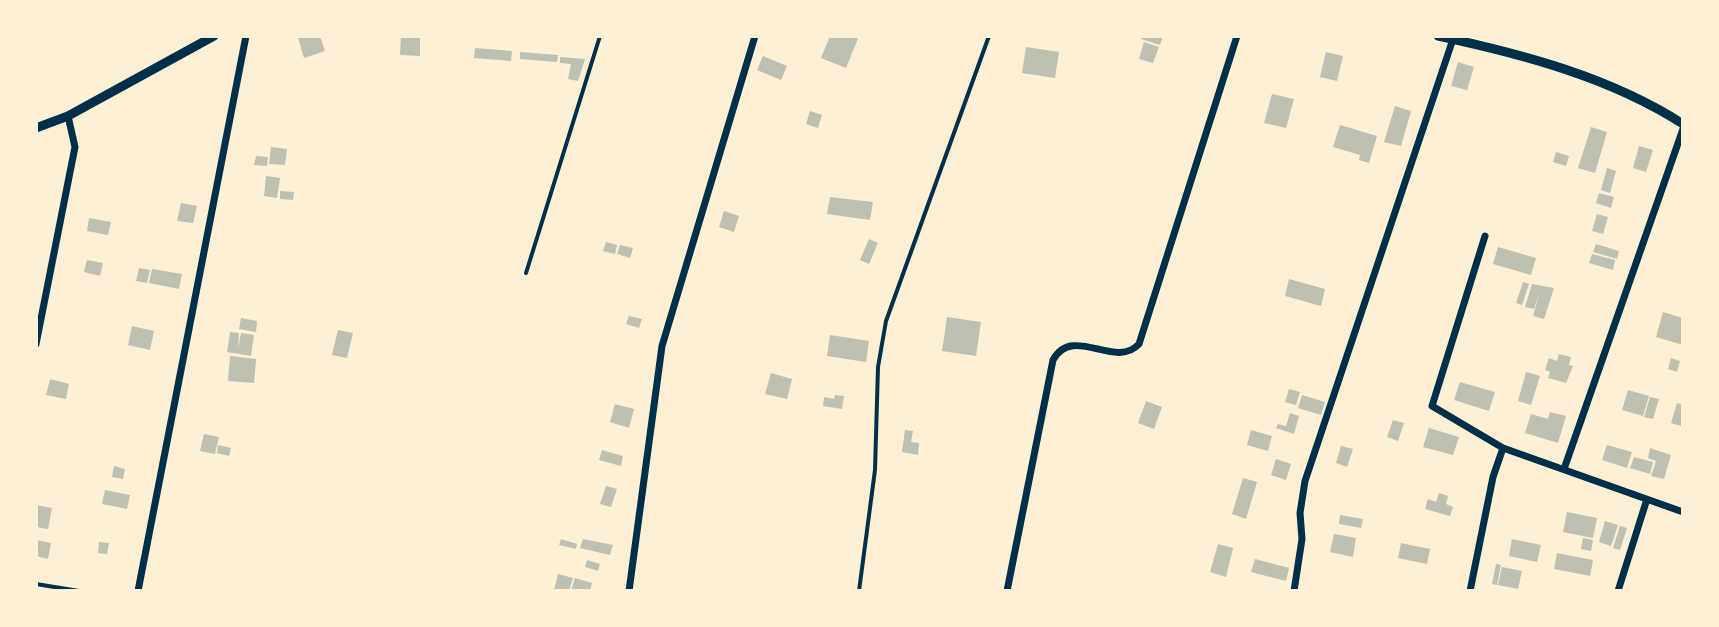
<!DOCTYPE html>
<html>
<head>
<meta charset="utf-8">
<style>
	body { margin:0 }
	#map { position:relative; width:1719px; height:627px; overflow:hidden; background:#fdf0d5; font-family:"Golos Text",sans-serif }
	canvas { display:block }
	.frame { position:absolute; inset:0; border:38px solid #fdf0d5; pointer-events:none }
</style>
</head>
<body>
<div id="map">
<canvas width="1719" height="627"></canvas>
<div class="frame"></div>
</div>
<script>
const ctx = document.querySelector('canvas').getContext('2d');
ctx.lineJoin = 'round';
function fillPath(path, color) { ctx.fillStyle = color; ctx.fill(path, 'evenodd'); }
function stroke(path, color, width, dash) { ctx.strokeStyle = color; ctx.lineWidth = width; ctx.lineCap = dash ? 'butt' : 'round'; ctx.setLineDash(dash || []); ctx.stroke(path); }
const building = new Path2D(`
	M 306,36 L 320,36 L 325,51 L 304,58 L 298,38 Z
	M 401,36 L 420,36 L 420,56 L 400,55 Z
	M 830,36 L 859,36 L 846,68 L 821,58 Z
	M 1142,36 L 1163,36 L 1160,45 L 1141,39 Z
	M 1144,42 L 1159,47 L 1153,63 L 1139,59 Z
	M 1026,47 L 1059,52 L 1055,78 L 1022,73 Z
	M 475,48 L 512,51 L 511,61 L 474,58 Z
	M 520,52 L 558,55 L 557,62 L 520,59 Z
	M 1326,52 L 1343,56 L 1337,81 L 1320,77 Z
	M 763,56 L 787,66 L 781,80 L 757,70 Z
	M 560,57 L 585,59 L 578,81 L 568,79 L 571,64 L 560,63 Z
	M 1458,62 L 1474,67 L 1467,90 L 1451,86 Z
	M 1272,94 L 1294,99 L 1286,128 L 1264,123 Z
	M 1395,106 L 1411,111 L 1401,146 L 1384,142 Z
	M 810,111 L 822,115 L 818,128 L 806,124 Z
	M 1340,125 L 1377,136 L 1369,163 L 1359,160 L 1360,155 L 1333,147 Z
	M 1591,127 L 1607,132 L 1595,173 L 1578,168 Z
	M 1639,146 L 1653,150 L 1646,172 L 1633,168 Z
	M 271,147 L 287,149 L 285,165 L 269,164 Z
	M 1556,152 L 1569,156 L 1566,166 L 1553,162 Z
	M 256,156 L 268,157 L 267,166 L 254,165 Z
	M 1607,168 L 1616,171 L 1610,193 L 1601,190 Z
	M 266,176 L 280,178 L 277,198 L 264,196 Z
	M 280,191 L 294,192 L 293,200 L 280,199 Z
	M 1599,193 L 1614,197 L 1611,208 L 1596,203 Z
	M 830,197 L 873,202 L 870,220 L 827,214 Z
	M 181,203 L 197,206 L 193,223 L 177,221 Z
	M 724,211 L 739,216 L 734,232 L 719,227 Z
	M 1597,214 L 1608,217 L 1603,234 L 1592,231 Z
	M 89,218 L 111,222 L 108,235 L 87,231 Z
	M 869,239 L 878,243 L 869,264 L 860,260 Z
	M 606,242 L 617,245 L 615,254 L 603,251 Z
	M 1596,244 L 1619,251 L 1617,259 L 1593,252 Z
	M 620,245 L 633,248 L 630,258 L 617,254 Z
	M 1498,247 L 1536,258 L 1531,275 L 1493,264 Z
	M 1592,254 L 1615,260 L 1613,270 L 1589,263 Z
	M 87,260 L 103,263 L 100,276 L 84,272 Z
	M 139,268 L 150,270 L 147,283 L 136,281 Z
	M 152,269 L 182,274 L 179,289 L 149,283 Z
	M 1289,279 L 1325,289 L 1321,306 L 1285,296 Z
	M 1523,282 L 1529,284 L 1522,305 L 1516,303 Z
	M 1532,284 L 1554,288 L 1544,319 L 1533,316 L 1540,291 L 1534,309 L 1525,307 Z
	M 1663,312 L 1683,318 L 1683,345 L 1656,337 Z
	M 629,316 L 642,319 L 639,328 L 626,324 Z
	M 947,317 L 981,322 L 976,356 L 942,351 Z
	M 241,318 L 257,321 L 256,332 L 239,329 Z
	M 132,326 L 154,331 L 150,350 L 128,345 Z
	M 338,330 L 353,333 L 347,358 L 332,355 Z
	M 230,332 L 239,333 L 238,349 L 241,333 L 254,335 L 251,356 L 227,352 Z
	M 830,335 L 869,341 L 866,362 L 827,356 Z
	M 1559,354 L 1571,357 L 1569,365 L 1573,366 L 1566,383 L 1548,378 L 1550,372 L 1545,370 L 1549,358 L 1557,361 Z
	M 230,356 L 256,359 L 254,383 L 228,381 Z
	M 1671,358 L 1680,361 L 1677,372 L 1668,369 Z
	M 1526,372 L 1540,376 L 1531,405 L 1518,401 Z
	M 771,373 L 792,379 L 787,399 L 765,394 Z
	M 50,379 L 69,384 L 66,399 L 46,395 Z
	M 1460,382 L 1495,392 L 1489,411 L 1454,400 Z
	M 1289,389 L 1300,392 L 1296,405 L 1285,402 Z
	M 1628,390 L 1649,396 L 1643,416 L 1622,410 Z
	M 835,395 L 844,396 L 842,409 L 823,406 L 824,397 L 834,399 Z
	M 1302,395 L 1325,402 L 1321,415 L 1298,408 Z
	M 1650,397 L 1659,399 L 1653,419 L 1644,417 Z
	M 1146,401 L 1162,407 L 1154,429 L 1138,423 Z
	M 1677,403 L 1683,405 L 1681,426 L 1671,423 Z
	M 615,404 L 634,409 L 629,428 L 610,422 Z
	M 1550,412 L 1566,416 L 1558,443 L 1525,433 L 1531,414 L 1548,419 Z
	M 1290,413 L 1299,416 L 1294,434 L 1276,428 L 1278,424 L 1286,426 Z
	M 1393,420 L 1404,423 L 1398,441 L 1387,437 Z
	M 1429,428 L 1459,437 L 1453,455 L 1423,447 Z
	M 905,430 L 913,431 L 911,442 L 919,443 L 918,455 L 902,452 Z
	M 1251,430 L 1272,436 L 1268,451 L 1247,445 Z
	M 204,434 L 219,437 L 215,454 L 200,451 Z
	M 218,445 L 231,448 L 229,456 L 217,453 Z
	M 1607,445 L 1632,452 L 1627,468 L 1602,460 Z
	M 1341,446 L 1353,449 L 1347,467 L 1336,463 Z
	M 1650,448 L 1671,455 L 1664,479 L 1651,476 L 1656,461 L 1648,458 Z
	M 602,450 L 623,456 L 621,466 L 599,460 Z
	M 1634,457 L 1653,462 L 1650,474 L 1630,468 Z
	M 1276,459 L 1291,464 L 1286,480 L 1271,475 Z
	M 114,466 L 125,469 L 123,479 L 112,477 Z
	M 1243,478 L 1257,482 L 1246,519 L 1232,514 Z
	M 606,486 L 617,489 L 611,507 L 600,504 Z
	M 105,490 L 130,495 L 127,509 L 102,504 Z
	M 1439,493 L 1448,496 L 1446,504 L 1453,507 L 1450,516 L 1425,509 L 1428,499 L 1436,502 Z
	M 36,505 L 52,508 L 48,529 L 36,527 Z
	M 1567,512 L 1597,518 L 1593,538 L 1563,532 Z
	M 1340,515 L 1363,519 L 1361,528 L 1339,524 Z
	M 1605,521 L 1618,525 L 1611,546 L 1599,542 Z
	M 1620,526 L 1627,528 L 1620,550 L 1613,548 Z
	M 1334,534 L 1356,538 L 1353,557 L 1330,552 Z
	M 1583,538 L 1593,540 L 1591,551 L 1581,549 Z
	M 561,539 L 577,544 L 576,549 L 559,545 Z
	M 583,539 L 613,545 L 610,555 L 580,548 Z
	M 1512,539 L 1541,545 L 1537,562 L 1509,556 Z
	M 36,540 L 51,543 L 48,559 L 36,556 Z
	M 99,542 L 109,543 L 107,554 L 98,553 Z
	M 1401,543 L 1430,549 L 1427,564 L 1398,558 Z
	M 1218,544 L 1233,548 L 1226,577 L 1210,572 Z
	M 1557,553 L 1593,560 L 1590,576 L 1554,569 Z
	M 1255,559 L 1289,568 L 1286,581 L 1251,572 Z
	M 587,560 L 600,564 L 598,571 L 585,567 Z
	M 1496,564 L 1501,565 L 1497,585 L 1492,584 Z
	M 1502,567 L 1522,571 L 1518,589 L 1498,585 Z
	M 558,574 L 573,578 L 569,591 L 554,590 Z
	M 575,578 L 592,583 L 590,591 L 571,591 Z`);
const service = new Path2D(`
	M 526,273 L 600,36
	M 36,584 L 79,591
	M 859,591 L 875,470 L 878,367 L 886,321 L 989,36`);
const minor = new Path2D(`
	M 1485,236 L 1432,406 L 1503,448 L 1683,512
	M 36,344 L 75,147 L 68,116
	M 1564,469 L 1683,129
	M 138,591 L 246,36
	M 629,591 L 662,346 L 755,36
	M 1007,591 L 1053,360 C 1073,324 1115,370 1139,344 L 1237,36
	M 1294,591 L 1302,539 L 1300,513 L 1305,481 L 1453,39
	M 1470,591 L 1493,477 L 1503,448
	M 1618,591 L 1647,499`);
const tertiary = new Path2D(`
	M 1438,36 C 1522,54 1610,77 1683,124
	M 36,128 L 68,116 L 214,36`);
fillPath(building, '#bec0b2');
stroke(service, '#003049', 4);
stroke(minor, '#003049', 7);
stroke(tertiary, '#003049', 9);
</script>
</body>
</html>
